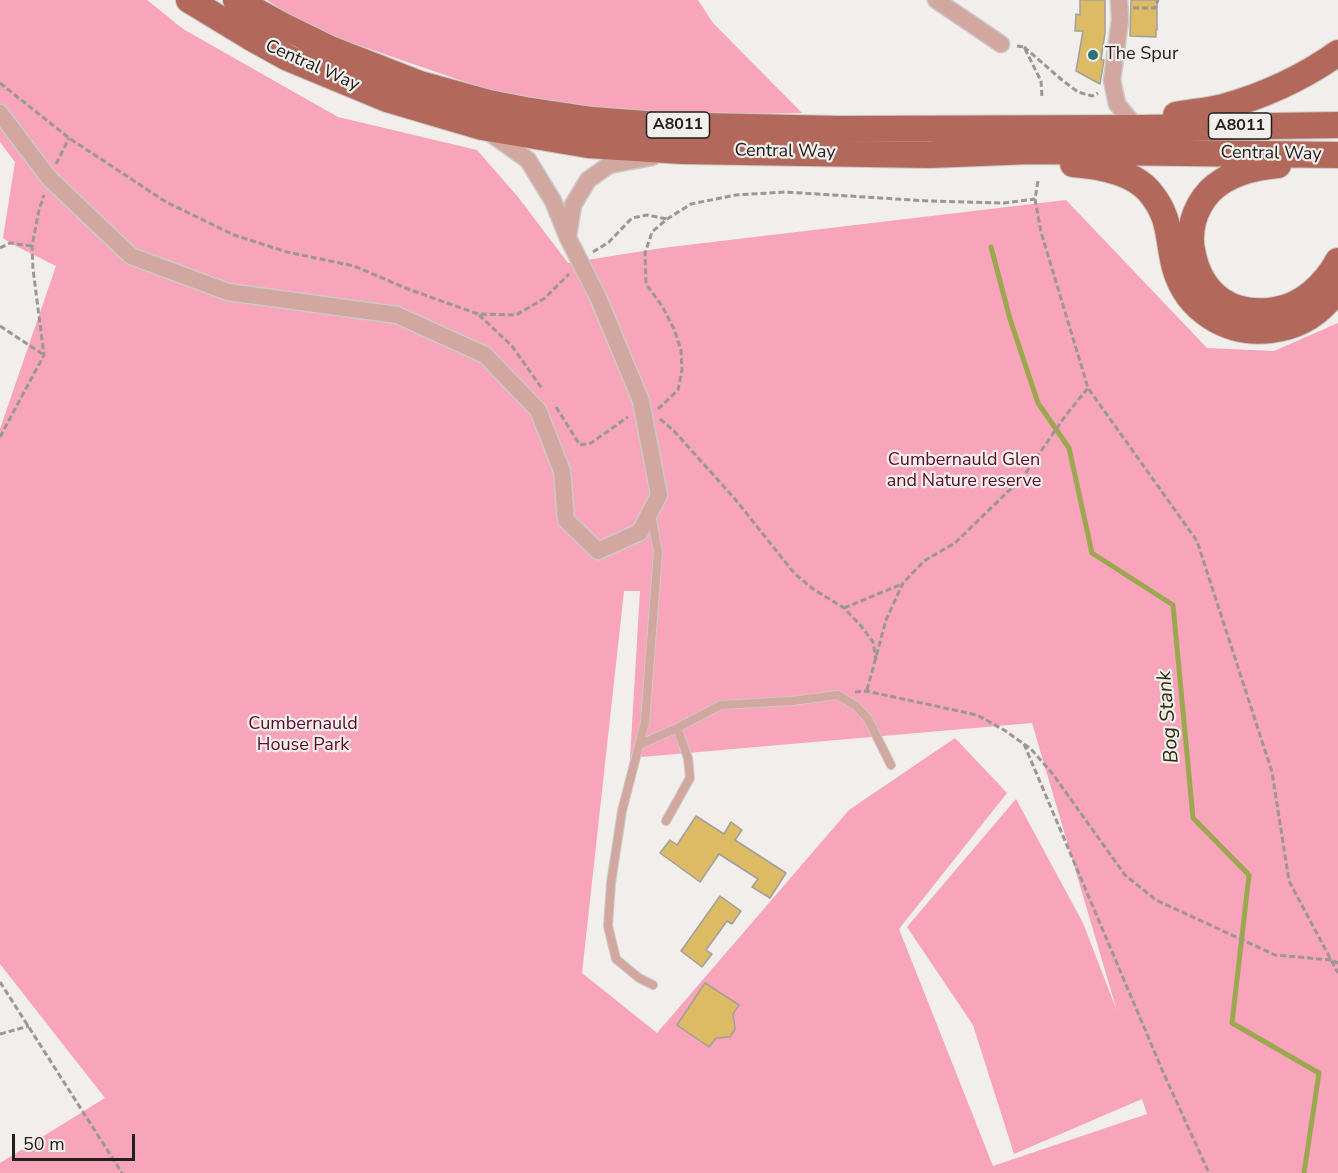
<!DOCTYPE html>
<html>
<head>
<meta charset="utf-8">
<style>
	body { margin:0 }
	#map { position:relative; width:1338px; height:1173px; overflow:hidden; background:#f2eeeb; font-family:"Nunito Sans",sans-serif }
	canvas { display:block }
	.scale { position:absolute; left:12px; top:1134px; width:123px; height:27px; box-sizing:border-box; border:3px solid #21201e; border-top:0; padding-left:8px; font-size:18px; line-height:21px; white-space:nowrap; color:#21201e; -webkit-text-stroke:4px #f2eeeb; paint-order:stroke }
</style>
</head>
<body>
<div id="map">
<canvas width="1338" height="1173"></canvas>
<div class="scale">50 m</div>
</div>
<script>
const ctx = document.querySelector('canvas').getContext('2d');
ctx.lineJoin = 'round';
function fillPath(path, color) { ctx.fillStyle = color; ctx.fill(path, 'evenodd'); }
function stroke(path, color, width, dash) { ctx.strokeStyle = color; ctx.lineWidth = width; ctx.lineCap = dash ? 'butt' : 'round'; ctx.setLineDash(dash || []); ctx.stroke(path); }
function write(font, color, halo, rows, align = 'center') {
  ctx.font = font + ' "Nunito Sans",sans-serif'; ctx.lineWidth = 4.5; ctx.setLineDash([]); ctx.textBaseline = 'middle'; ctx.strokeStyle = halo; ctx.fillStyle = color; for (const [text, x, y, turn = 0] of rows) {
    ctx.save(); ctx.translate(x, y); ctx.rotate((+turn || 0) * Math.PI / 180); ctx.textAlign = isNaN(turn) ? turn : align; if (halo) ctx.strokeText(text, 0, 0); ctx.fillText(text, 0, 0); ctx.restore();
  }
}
const green = new Path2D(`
	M 0,0 L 147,0 L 183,29 L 338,117 L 477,150 L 518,197 L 568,263 L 662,248 L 1066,200 L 1207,348 L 1274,351 L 1338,323 L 1338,1173 L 0,1173 L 0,1163 L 105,1098 L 0,964 L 0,429 L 56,266 L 10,243 L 3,238 L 15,162 L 0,142 ZM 624,591 L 640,591 L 630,758 L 1032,723 L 1117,1011 L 1083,923 L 1016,799 L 907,927 L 973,1025 L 1014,1154 L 1142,1099 L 1147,1114 L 993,1166 L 899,929 L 1007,793 L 955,738 L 849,810 L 657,1033 L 582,973 Z
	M 267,0 L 698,0 L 713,23 L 802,113 L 637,116 L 497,93 L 309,28 Z`);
const stream = new Path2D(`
	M 991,247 L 1010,319 L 1038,403 L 1069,448 L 1092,553 L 1173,605 L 1193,818 L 1249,875 L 1232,1023 L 1319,1073 L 1304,1173`);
const building = new Path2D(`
	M 1080,0 L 1105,0 L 1105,33 L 1101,60 L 1104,60 L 1100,84 L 1076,71 L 1083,31 L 1075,31 L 1076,14 L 1080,15 Z
	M 1131,0 L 1157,0 L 1157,30 L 1156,30 L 1156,37 L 1130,36 Z
	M 696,816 L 724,834 L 731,822 L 742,830 L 735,840 L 786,873 L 770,898 L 752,887 L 758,879 L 719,854 L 700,882 L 660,853 L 670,840 L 677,845 Z
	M 720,896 L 741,911 L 732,924 L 727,921 L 706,950 L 712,954 L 702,967 L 681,951 Z
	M 705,983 L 739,1005 L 733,1014 L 735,1029 L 730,1037 L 716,1038 L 709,1047 L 677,1025 Z`);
const path = new Path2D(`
	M 1133,8 L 1155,8 L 1158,0
	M 1017,46 L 1024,47 L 1041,81 L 1042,97
	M 1024,47 L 1062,80 L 1078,92 L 1092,96 L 1098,93
	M 0,83 L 69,138 L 166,202 L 234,235 L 287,252 L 354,266 L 408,289 L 478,314 L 516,315 L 545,298 L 569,274
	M 56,164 L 69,138
	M 1038,181 L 1035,199 L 1041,232 L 1088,388 L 1197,541 L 1272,772 L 1289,881 L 1338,973
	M 0,248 L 10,243 L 32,246
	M 593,252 L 609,242 L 632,218 L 647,215 L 667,219
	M 479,315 L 512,346 L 543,390
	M 0,326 L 44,355
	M 556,407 L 580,445 L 591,443 L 628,417
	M 658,409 L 678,390 L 682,370 L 681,350 L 674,329 L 662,306 L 646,284 L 645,253 L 652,232 L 667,219 L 691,204 L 736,195 L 785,192 L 929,201 L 1004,203 L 1035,199
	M 660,419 L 674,431 L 735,499 L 794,573 L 813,589 L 844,608 L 861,626 L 873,642 L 876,660
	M 0,437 L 44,355 L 33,269 L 32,246 L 39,210 L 44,195
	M 844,608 L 902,584
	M 867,690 L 886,620 L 903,583 L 924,561 L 955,543 L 1023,477 L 1066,415 L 1088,388
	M 855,692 L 866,691 L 977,715 L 1004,730 L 1031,749 L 1052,773 L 1125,875 L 1156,900 L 1275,955 L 1331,960 L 1338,963
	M 1024,744 L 1163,1072 L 1209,1173
	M 0,982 L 122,1173
	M 0,1034 L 29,1026`);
const service = new Path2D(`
	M 651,515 L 658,552 L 645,722 L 622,811 L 611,883 L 608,926 L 616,959 L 639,978 L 653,985
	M 639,745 L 677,728 L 721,705 L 791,701 L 838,695 L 856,706 L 868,719 L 891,765
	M 666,821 L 690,778 L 688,758 L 677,728`);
const minor = new Path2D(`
	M 936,0 L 1001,44
	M 1119,0 L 1120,20 L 1112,80 L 1117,104 L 1137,128
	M 0,113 L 49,178 L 131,256 L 228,292 L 397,315 L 485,355 L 538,410 L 562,471 L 566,520 L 598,551 L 640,532 L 659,495 L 641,401 L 598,297 L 568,238 L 553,201 L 528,160 L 487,131
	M 568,236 L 573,205 L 588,180 L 609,165 L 652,157`);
const primary = new Path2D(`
	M 189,0 L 250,37 L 288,58 L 387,99 L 482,127 L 588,145 L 682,151 L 930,155 L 1031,151 L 1338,155
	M 236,0 L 283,26 L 328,48 L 420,84 L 489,103 L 525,110 L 592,120 L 660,125 L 839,129 L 1142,128 L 1338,125
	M 1176,115 C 1191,112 1207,111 1223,107 C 1263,96 1304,77 1338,53
	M 1073,164 C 1099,166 1131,171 1149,191 C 1172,218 1167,238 1175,268 C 1187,311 1228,335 1270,330 C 1299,327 1322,312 1338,288
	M 1278,165 C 1255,167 1227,174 1210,191 C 1194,208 1187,232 1193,255 C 1202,296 1233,317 1275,310 C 1302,306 1325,285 1338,261`);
const markers = [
	[1093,55,6,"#2a7478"]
];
const shields = [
	[678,125,63],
	[1240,126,63]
];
const shieldNames = [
	["A8011",678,125],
	["A8011",1240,126]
];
const poiNames = [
	["The Spur",1105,55]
];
const streetNames = [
	["Central Way",312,66,24],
	["Central Way",785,152,1],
	["Central Way",1271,154,1]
];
const parkNames = [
	["Cumbernauld Glen",964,461],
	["and Nature reserve",964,482],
	["Cumbernauld",303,725],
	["House Park",303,746]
];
const waterNames = [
	["Bog Stank",1169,717,-95]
];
fillPath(green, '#f8a4ba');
stroke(stream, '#9ca850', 5);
fillPath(building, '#ddba64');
stroke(building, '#a2a09c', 1.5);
stroke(service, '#ccc9c6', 10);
stroke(minor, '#ccc9c6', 19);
stroke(primary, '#ccc9c6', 28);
stroke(path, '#9a9794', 3, [6, 3]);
stroke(service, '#d1a79f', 8);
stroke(minor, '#d1a79f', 16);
stroke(primary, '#b2695c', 26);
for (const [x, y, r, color] of markers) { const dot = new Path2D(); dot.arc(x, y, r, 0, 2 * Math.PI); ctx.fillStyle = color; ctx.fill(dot); stroke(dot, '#f2eeeb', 2); }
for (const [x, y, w] of shields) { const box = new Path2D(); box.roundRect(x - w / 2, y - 13, w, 26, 4.5); ctx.fillStyle = '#f2eeeb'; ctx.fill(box); stroke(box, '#21201e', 1.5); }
write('bold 16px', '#21201e', null, shieldNames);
write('18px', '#21201e', '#f2eeeb', poiNames, 'left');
write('18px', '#21201e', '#f2eeeb', streetNames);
write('18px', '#5b0a2b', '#f2eeeb', parkNames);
write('italic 20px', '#282c06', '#f2eeeb', waterNames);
</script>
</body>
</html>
